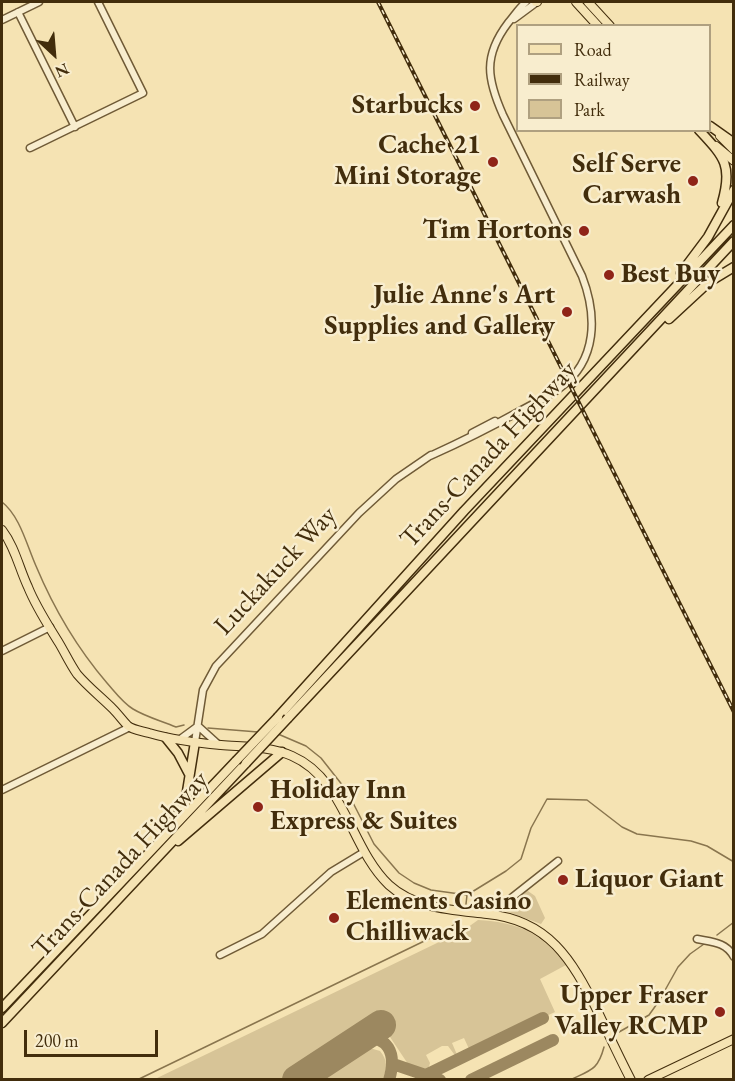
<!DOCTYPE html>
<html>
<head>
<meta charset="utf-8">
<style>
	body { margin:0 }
	#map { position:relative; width:735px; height:1081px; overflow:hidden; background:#f5e3b3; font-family:"EB Garamond",serif }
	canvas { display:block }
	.frame { position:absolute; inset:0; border:3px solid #422d0c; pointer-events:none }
	.legend { position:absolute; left:516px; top:24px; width:195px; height:108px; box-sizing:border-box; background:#f8edce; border:2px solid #afa080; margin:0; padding:8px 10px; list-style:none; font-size:18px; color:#422d0c }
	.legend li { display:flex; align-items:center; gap:12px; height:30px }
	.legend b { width:30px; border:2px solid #afa080 }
	.north { position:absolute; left:24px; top:24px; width:60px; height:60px; -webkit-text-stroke:4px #f8edce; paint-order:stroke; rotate:154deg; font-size:16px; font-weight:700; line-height:24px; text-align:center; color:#422d0c }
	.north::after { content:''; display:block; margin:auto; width:21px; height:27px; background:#422d0c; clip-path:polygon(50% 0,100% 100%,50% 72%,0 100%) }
	.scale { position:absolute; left:24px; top:1030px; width:134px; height:27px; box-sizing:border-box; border:3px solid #422d0c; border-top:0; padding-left:8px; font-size:18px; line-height:21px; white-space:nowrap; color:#422d0c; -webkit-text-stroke:4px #f8edce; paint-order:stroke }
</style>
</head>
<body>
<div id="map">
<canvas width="735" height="1081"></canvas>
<div class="frame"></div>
<ul class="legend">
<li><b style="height:8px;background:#f5e3b3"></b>Road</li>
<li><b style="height:8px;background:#422d0c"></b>Railway</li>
<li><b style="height:16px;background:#d7c497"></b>Park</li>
</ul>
<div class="north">N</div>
<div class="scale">200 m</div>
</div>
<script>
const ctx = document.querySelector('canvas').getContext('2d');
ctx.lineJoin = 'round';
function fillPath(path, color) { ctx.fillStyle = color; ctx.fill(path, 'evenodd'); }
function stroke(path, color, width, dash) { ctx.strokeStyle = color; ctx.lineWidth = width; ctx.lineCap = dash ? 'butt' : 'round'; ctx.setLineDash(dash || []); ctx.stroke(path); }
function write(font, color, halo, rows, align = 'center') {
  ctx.font = font + ' "EB Garamond",serif'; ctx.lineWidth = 5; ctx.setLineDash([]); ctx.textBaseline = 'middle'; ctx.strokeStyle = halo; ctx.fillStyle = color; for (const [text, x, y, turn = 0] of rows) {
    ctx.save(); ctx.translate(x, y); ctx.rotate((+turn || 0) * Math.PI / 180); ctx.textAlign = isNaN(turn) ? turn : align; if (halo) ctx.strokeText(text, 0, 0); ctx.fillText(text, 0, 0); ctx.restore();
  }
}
const green = new Path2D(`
	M 528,891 L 535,896 L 545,918 L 541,924 L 503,910 L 523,893 Z
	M 478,920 C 519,922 541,933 566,965 L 540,979 L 555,1012 L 470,1051 L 464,1038 L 452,1043 L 458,1057 L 457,1058 L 448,1046 L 442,1046 L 426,1055 L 430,1063 L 428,1070 L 408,1064 L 378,1019 L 285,1079 L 155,1079 L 464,930 Z
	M 363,1046 L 380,1051 C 388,1061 387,1068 383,1079 L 313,1079 Z`);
const stream = new Path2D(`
	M 2,502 C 20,516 27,546 36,566 C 54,609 77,648 107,683 C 115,692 123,703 133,709 C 146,717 162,721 176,727 L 184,725
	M 208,728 L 258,732
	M 278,734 L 306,746 L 321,758 L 347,791 L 374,844 L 399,873 L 414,883 L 431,890 L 467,895 L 506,871 L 521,859 L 531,828 L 547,799 L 587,800 L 622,827 L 637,834 L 691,841 L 707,846 L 734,862
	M 466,904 L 467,895
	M 717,935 L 734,922
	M 619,1032 L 649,1015 L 659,1001 L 678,967 L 690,954 L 704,944
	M 137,1080 L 445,931 L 459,921
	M 570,1080 C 591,1070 598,1070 604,1047`);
const taxiway = new Path2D(`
	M 358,1039 C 389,1033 397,1054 389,1080
	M 393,1064 L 440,1080
	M 426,1075 L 543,1018
	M 471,1080 L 553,1040`);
const runway = new Path2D(`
	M 297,1080 L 381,1025`);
const minor = new Path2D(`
	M 18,12 L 75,127
	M 514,19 L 537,2
	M 2,20 L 39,2
	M 30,148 L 143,93 L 98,2
	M 472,433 L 495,421
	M 430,456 C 461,442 491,427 520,411 C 534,403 548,397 560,388 C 598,360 597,315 582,276 L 503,115 C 487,79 483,56 508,23 C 514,16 519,8 526,2
	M 2,651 L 50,627
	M 198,726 L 219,745
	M 179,740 L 198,726
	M 195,742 L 203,690 L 216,666 L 359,513 L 396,479 L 431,455
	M 2,790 L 130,727
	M 491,914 L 558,861
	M 697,939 C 712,942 726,942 734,957
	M 220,955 L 262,934 L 331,872 L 364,852`);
const major = new Path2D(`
	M 536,2 L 537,2
	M 576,2 L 598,26
	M 588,2 L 610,26
	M 720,136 L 734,150
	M 716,146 L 734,161
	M 2,530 C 15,547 19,568 28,587 C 36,607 48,625 59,643 C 65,653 70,664 77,674 C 88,687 101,697 113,709 C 118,714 123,721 128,726 C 133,730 143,731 149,733 C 173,740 197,743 221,745 C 245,747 270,746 292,756 C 345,779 350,848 389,885 C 415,909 454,910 487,914 C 549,920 572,960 597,1010 C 608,1033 619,1057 631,1080
	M 648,1080 L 734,1039`);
const highway = new Path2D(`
	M 710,126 L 734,143
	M 699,130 C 724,157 733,165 722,203
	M 681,273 L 708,237 L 734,190
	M 669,319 L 709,282 L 734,267
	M 278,717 L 464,511 L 734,225
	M 288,718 L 734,241
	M 166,738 L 178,753 L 189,774
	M 173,821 L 185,804 L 195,742
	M 178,841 L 282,752
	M 2,1008 L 236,761
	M 2,1023 L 246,763`);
const rail = new Path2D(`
	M 378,2 L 734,712`);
const highwayBridge = new Path2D(`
	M 236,761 L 278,717
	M 246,763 L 288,718`);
const markers = [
	[475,106,6,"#8f2418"],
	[493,162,6,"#8f2418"],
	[693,181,6,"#8f2418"],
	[584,231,6,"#8f2418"],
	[609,275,6,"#8f2418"],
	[567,312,6,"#8f2418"],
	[258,807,6,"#8f2418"],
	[563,880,6,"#8f2418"],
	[334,918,6,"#8f2418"],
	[720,1012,6,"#8f2418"]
];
const poiNames = [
	["Starbucks",463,106],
	["Cache 21",481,146],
	["Mini Storage",481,177],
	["Self Serve",681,165],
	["Carwash",681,196],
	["Tim Hortons",572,231],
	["Best Buy",621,275,"left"],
	["Julie Anne's Art",555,296],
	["Supplies and Gallery",555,327],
	["Holiday Inn",270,791,"left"],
	["Express & Suites",270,822,"left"],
	["Liquor Giant",575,880,"left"],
	["Elements Casino",346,902,"left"],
	["Chilliwack",346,933,"left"],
	["Upper Fraser",708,996],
	["Valley RCMP",708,1027]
];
const streetNames = [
	["Trans-Canada Highway",489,455,-47],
	["Luckakuck Way",276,571,-47],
	["Trans-Canada Highway",121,865,-47]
];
fillPath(green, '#d7c497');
stroke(stream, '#89754e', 1.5);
stroke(taxiway, '#9c8860', 12);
stroke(runway, '#9c8860', 30);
stroke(minor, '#6f5a36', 9);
stroke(major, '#422d0c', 10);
stroke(highway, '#422d0c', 11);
stroke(minor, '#f8edce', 6);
stroke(major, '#f5e3b3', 8);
stroke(highway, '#f5e3b3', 8);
stroke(rail, '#422d0c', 4);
stroke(rail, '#f8edce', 1.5, [4.5]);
stroke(highwayBridge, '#422d0c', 11, []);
stroke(highwayBridge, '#f5e3b3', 8);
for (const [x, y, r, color] of markers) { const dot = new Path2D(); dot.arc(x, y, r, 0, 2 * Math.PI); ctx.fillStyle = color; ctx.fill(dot); stroke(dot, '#f8edce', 2); }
write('bold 27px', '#422d0c', '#f8edce', poiNames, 'right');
write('27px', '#422d0c', '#f8edce', streetNames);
</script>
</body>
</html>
